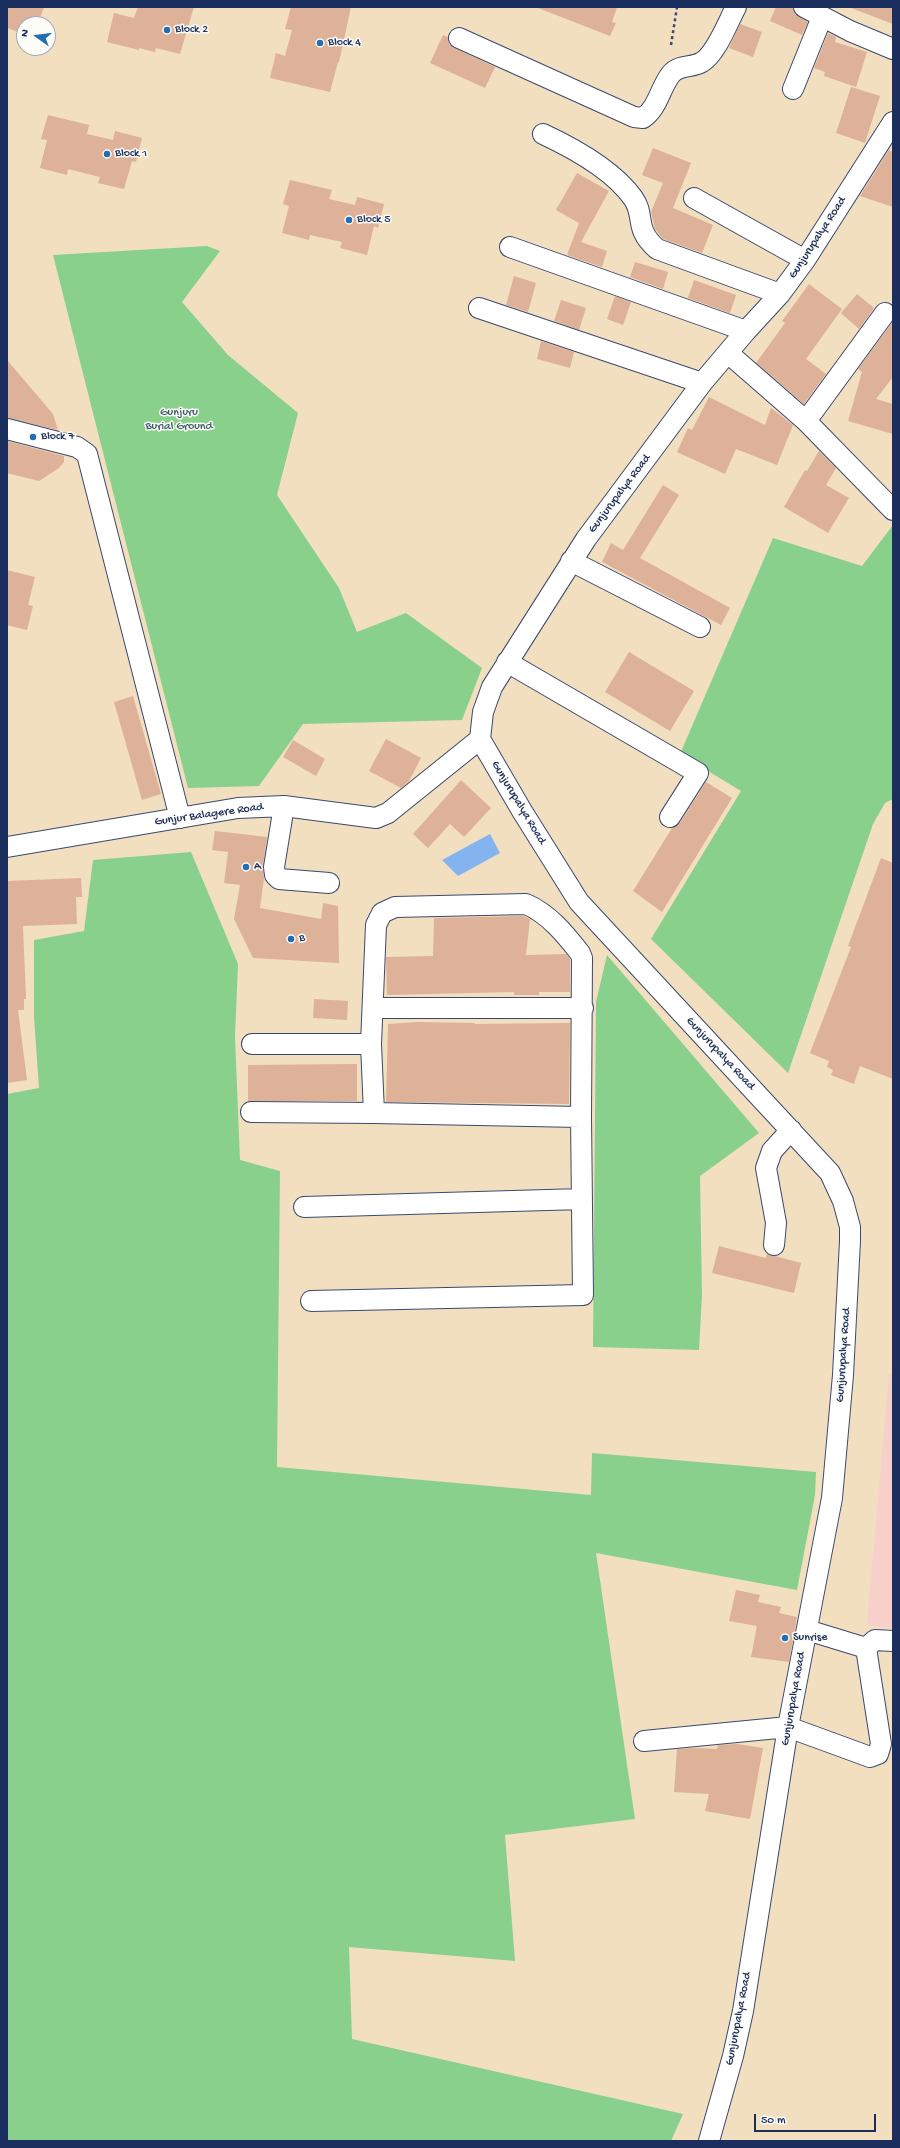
<!DOCTYPE html>
<html>
<head>
<meta charset="utf-8">
<style>
	body { margin:0 }
	#map { position:relative; width:900px; height:2148px; overflow:hidden; background:#f1dfc0; font-family:"Gochi Hand",sans-serif }
	canvas { display:block }
	.frame { position:absolute; inset:0; border:8px solid #1b2f5e; pointer-events:none }
	.north { position:absolute; left:16px; top:16px; width:40px; height:40px; box-sizing:border-box; background:#fdfcf7; border:1px solid #a3aaba; border-radius:50%; rotate:284deg; font-size:11px; font-weight:700; line-height:16px; text-align:center; color:#1b2f5e }
	.north::after { content:''; display:block; margin:auto; width:14px; height:18px; background:#1f6fb2; clip-path:polygon(50% 0,100% 100%,50% 72%,0 100%) }
	.scale { position:absolute; left:754px; top:2114px; width:122px; height:18px; box-sizing:border-box; border:2px solid #1b2f5e; border-top:0; padding-left:5px; font-size:12px; line-height:14px; white-space:nowrap; color:#1b2f5e; -webkit-text-stroke:3px #fdfcf7; paint-order:stroke }
</style>
</head>
<body>
<div id="map">
<canvas width="900" height="2148"></canvas>
<div class="frame"></div>
<div class="north">N</div>
<div class="scale">50 m</div>
</div>
<script>
const ctx = document.querySelector('canvas').getContext('2d');
ctx.lineJoin = 'round';
function fillPath(path, color) { ctx.fillStyle = color; ctx.fill(path, 'evenodd'); }
function stroke(path, color, width, dash) { ctx.strokeStyle = color; ctx.lineWidth = width; ctx.lineCap = dash ? 'butt' : 'round'; ctx.setLineDash(dash || []); ctx.stroke(path); }
function write(font, color, halo, rows, align = 'center') {
  ctx.font = font + ' "Gochi Hand",sans-serif'; ctx.lineWidth = 3; ctx.setLineDash([]); ctx.textBaseline = 'middle'; ctx.strokeStyle = halo; ctx.fillStyle = color; for (const [text, x, y, turn = 0] of rows) {
    ctx.save(); ctx.translate(x, y); ctx.rotate((+turn || 0) * Math.PI / 180); ctx.textAlign = isNaN(turn) ? turn : align; if (halo) ctx.strokeText(text, 0, 0); ctx.fillText(text, 0, 0); ctx.restore();
  }
}
const built = new Path2D(`
	M 889,1374 L 893,1375 L 893,1629 L 867,1624 Z`);
const green = new Path2D(`
	M 207,246 L 220,251 L 182,302 L 228,355 L 298,413 L 277,495 L 339,588 L 357,632 L 406,613 L 482,668 L 462,720 L 303,724 L 259,786 L 188,788 L 53,255 Z
	M 893,525 L 893,799 L 885,803 L 873,824 L 788,1073 L 651,939 L 741,791 L 680,754 L 773,538 L 862,566 Z
	M 191,852 L 238,964 L 235,1037 L 240,1160 L 280,1171 L 277,1467 L 591,1495 L 592,1453 L 816,1472 L 815,1495 L 797,1590 L 596,1553 L 635,1819 L 505,1835 L 515,1961 L 349,1947 L 352,2039 L 683,2114 L 671,2141 L 7,2141 L 7,1094 L 39,1088 L 34,1017 L 34,940 L 84,931 L 93,860 Z
	M 607,955 L 759,1133 L 700,1176 L 702,1295 L 699,1350 L 593,1347 L 596,1002 Z`);
const water = new Path2D(`
	M 490,834 L 500,853 L 458,876 L 442,860 Z`);
const building = new Path2D(`
	M 7,7 L 44,7 L 38,24 L 24,24 L 24,34 L 7,28 Z
	M 138,7 L 194,7 L 180,54 L 156,48 L 155,52 L 139,48 L 139,50 L 107,42 L 114,13 L 134,18 Z
	M 291,7 L 351,7 L 339,62 L 338,62 L 330,92 L 270,78 L 276,53 L 285,56 L 292,30 L 285,29 Z
	M 617,7 L 612,22 L 616,23 L 610,36 L 538,8 Z
	M 776,7 L 793,7 L 795,13 L 808,22 L 802,35 L 770,21 Z
	M 851,7 L 893,7 L 893,24 L 851,8 Z
	M 740,24 L 762,32 L 753,57 L 729,48 Z
	M 828,33 L 836,37 L 835,42 L 867,52 L 856,87 L 824,76 L 825,72 L 814,68 Z
	M 443,35 L 448,37 L 449,44 L 454,48 L 495,67 L 485,88 L 430,63 Z
	M 851,87 L 880,96 L 865,143 L 836,133 Z
	M 48,115 L 89,125 L 87,134 L 113,140 L 115,131 L 142,138 L 136,162 L 132,161 L 124,189 L 98,183 L 100,177 L 68,169 L 67,175 L 40,168 L 47,140 L 41,139 Z
	M 653,148 L 691,163 L 673,208 L 713,225 L 702,253 L 663,239 L 655,229 L 651,212 L 663,183 L 642,175 Z
	M 889,150 L 893,152 L 893,207 L 860,196 Z
	M 577,173 L 609,191 L 581,242 L 607,251 L 602,267 L 567,255 L 579,223 L 556,210 Z
	M 290,180 L 332,190 L 329,199 L 355,205 L 357,197 L 384,204 L 378,228 L 374,226 L 367,255 L 340,248 L 342,242 L 310,235 L 309,240 L 282,233 L 289,206 L 283,204 Z
	M 635,262 L 668,272 L 663,289 L 630,277 Z
	M 514,276 L 536,283 L 528,312 L 506,305 Z
	M 694,280 L 736,295 L 730,313 L 688,298 Z
	M 809,284 L 842,309 L 806,359 L 826,374 L 804,404 L 756,363 L 785,323 L 782,321 Z
	M 857,294 L 874,308 L 859,329 L 841,313 Z
	M 615,296 L 631,302 L 623,325 L 607,319 Z
	M 561,300 L 586,308 L 579,330 L 554,321 Z
	M 892,323 L 893,377 L 876,399 L 893,404 L 893,434 L 848,421 L 862,372 L 858,369 Z
	M 541,341 L 574,352 L 570,368 L 537,359 Z
	M 7,360 L 53,414 L 58,430 L 7,418 Z
	M 709,397 L 765,425 L 771,408 L 793,425 L 777,465 L 736,449 L 725,474 L 677,452 L 688,428 L 692,430 Z
	M 7,441 L 64,456 L 64,462 L 59,468 L 39,481 L 7,473 Z
	M 819,451 L 836,468 L 826,485 L 849,498 L 828,533 L 784,507 L 805,470 L 807,471 Z
	M 663,485 L 679,495 L 640,558 L 730,608 L 721,625 L 602,562 L 611,543 L 623,550 Z
	M 7,570 L 35,577 L 28,605 L 33,606 L 27,630 L 7,625 Z
	M 629,652 L 694,691 L 670,731 L 605,692 Z
	M 133,696 L 161,794 L 142,800 L 114,702 Z
	M 386,739 L 421,758 L 409,781 L 401,788 L 369,771 Z
	M 293,740 L 325,759 L 316,776 L 283,757 Z
	M 461,780 L 491,808 L 464,837 L 450,824 L 428,848 L 413,834 Z
	M 706,782 L 732,798 L 662,912 L 633,891 L 672,828 L 680,823 Z
	M 215,831 L 267,837 L 263,865 L 264,878 L 260,908 L 321,919 L 323,903 L 338,906 L 339,963 L 253,958 L 234,919 L 240,885 L 224,883 L 228,852 L 212,850 Z
	M 881,858 L 893,863 L 893,1079 L 860,1066 L 854,1084 L 831,1075 L 833,1070 L 827,1067 L 829,1061 L 810,1053 L 851,947 L 848,946 Z
	M 81,878 L 82,897 L 76,897 L 77,924 L 23,926 L 26,999 L 24,999 L 24,1010 L 18,1010 L 27,1080 L 7,1083 L 7,881 Z
	M 523,916 L 530,919 L 526,955 L 566,954 L 570,959 L 570,992 L 539,992 L 539,995 L 514,995 L 514,992 L 387,995 L 386,957 L 433,956 L 434,918 Z
	M 314,999 L 348,1001 L 347,1020 L 313,1018 Z
	M 417,1022 L 475,1023 L 475,1024 L 570,1023 L 569,1104 L 386,1102 L 388,1024 Z
	M 357,1064 L 357,1101 L 248,1101 L 248,1065 Z
	M 719,1246 L 766,1258 L 767,1254 L 801,1263 L 794,1293 L 712,1273 Z
	M 736,1590 L 760,1595 L 758,1602 L 781,1607 L 779,1613 L 797,1617 L 789,1662 L 751,1657 L 757,1626 L 729,1621 Z
	M 737,1744 L 763,1748 L 750,1819 L 705,1811 L 709,1794 L 674,1792 L 677,1749 L 695,1748 L 717,1749 L 718,1745 Z`);
const path = new Path2D(`
	M 671,45 L 677,7`);
const minor = new Path2D(`
	M 804,7 L 850,31 L 893,49
	M 459,38 L 634,117 L 643,118 C 658,108 660,88 671,74 C 679,64 693,68 702,62 C 716,54 728,22 736,7
	M 793,89 L 822,17
	M 543,134 C 573,148 613,170 633,198 C 646,216 633,228 657,249 L 780,294
	M 694,198 L 805,260
	M 510,247 L 746,331
	M 479,308 L 702,383
	M 728,353 L 806,421 L 893,510
	M 806,421 L 885,313
	M 7,429 L 77,447 L 87,454 L 180,818
	M 571,561 L 700,627
	M 507,662 L 698,773 L 670,817
	M 284,806 L 274,867 L 275,875 L 279,879 L 329,883
	M 7,847 L 238,808 L 284,806 L 376,818 L 388,813 L 480,739
	M 374,1008 L 583,1008
	M 252,1044 L 371,1044
	M 251,1112 L 374,1113 L 581,1117
	M 304,1207 L 582,1199
	M 774,1245 L 776,1223 L 766,1168 L 772,1151 L 791,1130
	M 311,1301 L 583,1295 L 581,1117 L 582,958 L 580,953 C 565,934 549,914 526,904 L 395,907 L 382,913 L 376,925 L 371,1044 L 374,1113
	M 807,1630 L 866,1648 L 875,1640 L 893,1641
	M 644,1741 L 788,1727 L 870,1757 L 878,1754 L 881,1744 L 866,1648
	M 709,2141 L 733,2056 L 743,2011 L 788,1727 L 832,1498 L 843,1375 L 850,1241 L 850,1227 L 843,1201 L 830,1173 L 579,902 L 522,811 L 480,739 L 483,712 L 492,687 L 586,539 L 702,383 L 746,331 L 780,294 L 805,260 L 893,122`);
const markers = [
	[167,30,4,"#1f6fb2"],
	[320,43,4,"#1f6fb2"],
	[107,154,4,"#1f6fb2"],
	[349,220,4,"#1f6fb2"],
	[33,437,4,"#1f6fb2"],
	[246,867,4,"#1f6fb2"],
	[291,939,4,"#1f6fb2"],
	[785,1638,4,"#1f6fb2"]
];
const poiNames = [
	["Block 2",175,30],
	["Block 4",328,43],
	["Block 1",115,154],
	["Block 5",357,220],
	["Block 7",41,437],
	["A",254,867],
	["B",299,939],
	["Sunrise",793,1638]
];
const streetNames = [
	["Gunjurupalya Road",818,238,-57],
	["Gunjurupalya Road",620,494,-53],
	["Gunjurupalya Road",518,803,59],
	["Gunjur Balagere Road",209,815,-8],
	["Gunjurupalya Road",720,1054,47],
	["Gunjurupalya Road",844,1355,-86],
	["Gunjurupalya Road",794,1699,-80],
	["Gunjurupalya Road",739,2019,-79]
];
const parkNames = [
	["Gunjuru",179,413],
	["Burial Ground",179,427]
];
fillPath(built, '#f7d0cc');
fillPath(green, '#89d08c');
fillPath(water, '#84b4ef');
fillPath(building, '#deb199');
stroke(minor, '#3b496d', 22);
stroke(path, '#3b496d', 2.5, [3, 3]);
stroke(minor, '#fff', 20);
for (const [x, y, r, color] of markers) { const dot = new Path2D(); dot.arc(x, y, r, 0, 2 * Math.PI); ctx.fillStyle = color; ctx.fill(dot); stroke(dot, '#fdfcf7', 1.5); }
write('12px', '#1b2f5e', '#fdfcf7', poiNames, 'left');
write('12px', '#1b2f5e', '#fdfcf7', streetNames);
write('12px', '#3c5f6c', '#fdfcf7', parkNames);
</script>
</body>
</html>
